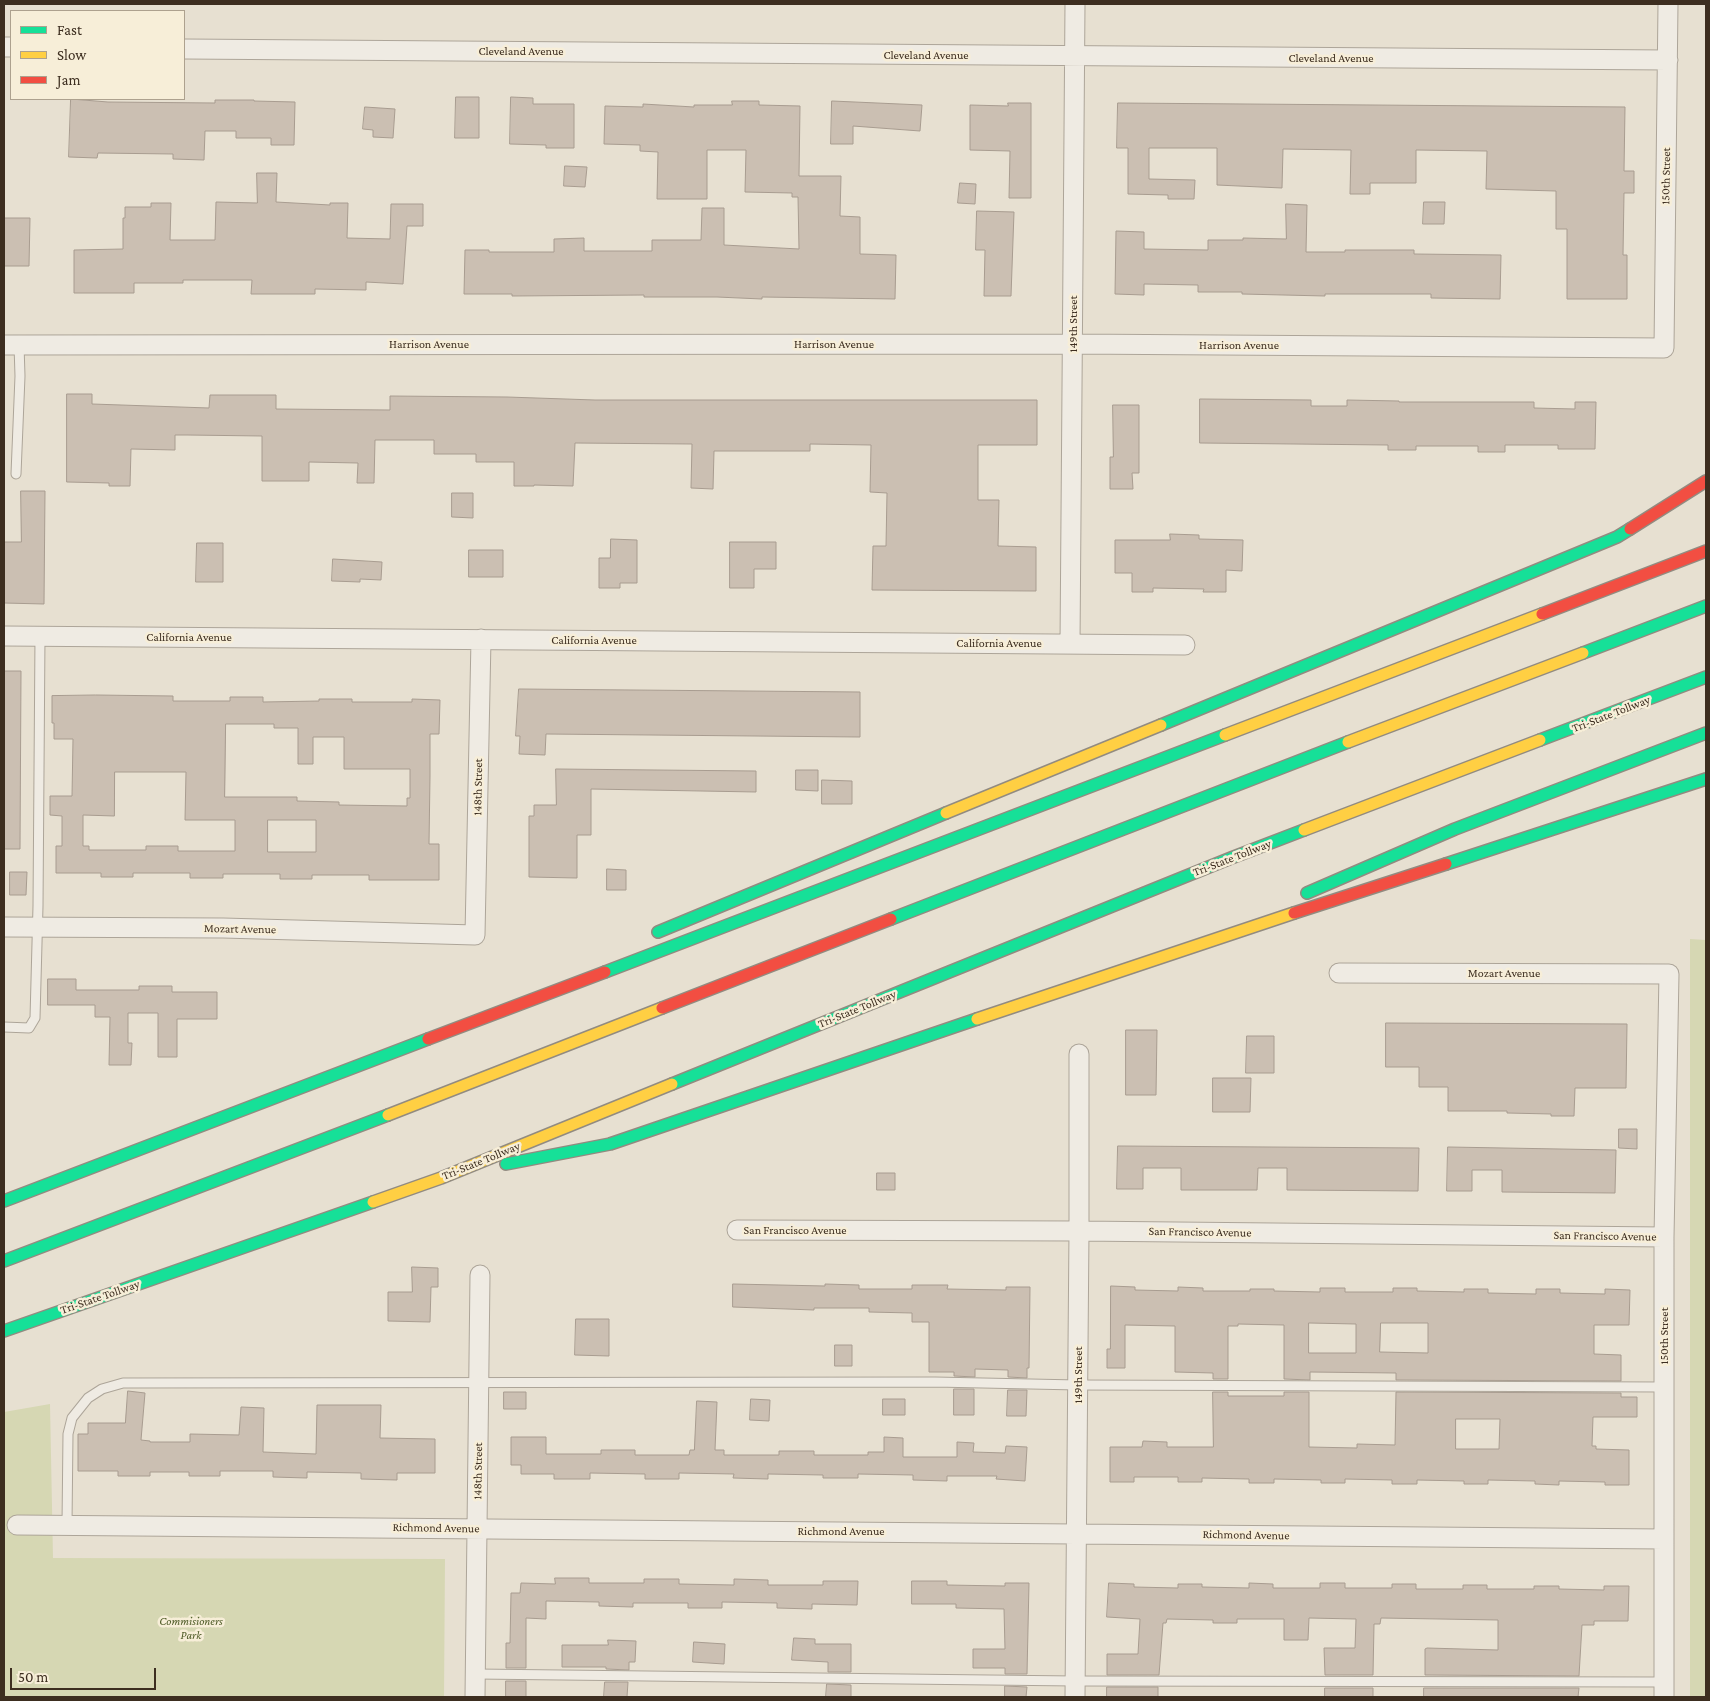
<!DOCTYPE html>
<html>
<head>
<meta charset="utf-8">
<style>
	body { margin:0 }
	#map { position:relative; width:1710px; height:1701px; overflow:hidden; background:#e7e0d1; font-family:"Crimson Pro",serif }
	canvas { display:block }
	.frame { position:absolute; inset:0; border:5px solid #3d2e20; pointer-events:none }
	.legend { position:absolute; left:10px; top:10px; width:175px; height:90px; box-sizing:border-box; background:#f7eed8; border:1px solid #ada18e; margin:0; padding:6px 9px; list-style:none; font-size:15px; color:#3d2e20 }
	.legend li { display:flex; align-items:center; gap:10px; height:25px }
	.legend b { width:25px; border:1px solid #ada18e }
	.scale { position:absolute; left:10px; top:1668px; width:146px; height:22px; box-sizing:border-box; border:2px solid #3d2e20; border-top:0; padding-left:6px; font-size:15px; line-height:18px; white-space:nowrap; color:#3d2e20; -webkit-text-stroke:4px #f7eed8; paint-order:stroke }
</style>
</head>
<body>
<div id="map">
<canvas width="1710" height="1701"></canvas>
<div class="frame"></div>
<ul class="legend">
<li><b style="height:6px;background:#16e098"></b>Fast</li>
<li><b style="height:6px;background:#ffcf43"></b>Slow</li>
<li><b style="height:6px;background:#f24e42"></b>Jam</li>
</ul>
<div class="scale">50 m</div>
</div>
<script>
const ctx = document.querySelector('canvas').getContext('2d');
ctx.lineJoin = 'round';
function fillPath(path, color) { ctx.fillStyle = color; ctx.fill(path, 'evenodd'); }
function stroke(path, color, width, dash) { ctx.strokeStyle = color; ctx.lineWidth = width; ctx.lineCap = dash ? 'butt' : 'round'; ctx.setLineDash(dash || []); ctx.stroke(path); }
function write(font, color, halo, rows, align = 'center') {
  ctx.font = font + ' "Crimson Pro",serif'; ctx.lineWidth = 5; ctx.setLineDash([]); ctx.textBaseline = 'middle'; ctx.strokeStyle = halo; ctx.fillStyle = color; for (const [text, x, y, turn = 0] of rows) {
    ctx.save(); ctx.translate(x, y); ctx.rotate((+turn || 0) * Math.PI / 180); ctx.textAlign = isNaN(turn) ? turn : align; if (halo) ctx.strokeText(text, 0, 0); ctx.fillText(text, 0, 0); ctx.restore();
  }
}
const green = new Path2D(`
	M 1690,939 L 1706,940 L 1706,1697 L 1690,1697 Z
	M 50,1404 L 53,1558 L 445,1559 L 444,1697 L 4,1697 L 4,1412 Z`);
const building = new Path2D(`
	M 456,97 L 479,97 L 479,138 L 455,138 Z
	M 511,97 L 533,98 L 533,104 L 574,104 L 574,148 L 546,148 L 546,145 L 510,144 Z
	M 71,99 L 108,102 L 215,103 L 215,100 L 254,100 L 254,101 L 295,102 L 294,145 L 271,145 L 271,138 L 236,138 L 236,131 L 205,131 L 204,160 L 173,159 L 173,154 L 98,153 L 97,158 L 69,157 Z
	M 732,101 L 759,101 L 759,105 L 800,106 L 799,176 L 841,176 L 840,216 L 860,217 L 860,254 L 896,255 L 895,299 L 762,297 L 762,299 L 717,297 L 644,297 L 644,295 L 512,296 L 512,294 L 464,294 L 465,250 L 489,250 L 489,252 L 554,252 L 554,239 L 584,238 L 584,251 L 652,251 L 652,240 L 701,240 L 702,208 L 724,208 L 724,245 L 799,249 L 798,197 L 792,197 L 792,193 L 745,192 L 746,150 L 707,150 L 707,199 L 657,199 L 658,152 L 640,151 L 640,145 L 604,144 L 605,106 L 643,107 L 643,104 L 694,107 L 694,105 L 732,105 Z
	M 832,101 L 922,105 L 920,131 L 853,126 L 853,144 L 831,144 Z
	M 1008,103 L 1031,103 L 1031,198 L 1009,198 L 1010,151 L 970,150 L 970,105 L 1008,106 Z
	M 1118,103 L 1625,107 L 1624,171 L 1634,171 L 1634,193 L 1624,193 L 1623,255 L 1627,255 L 1627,299 L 1567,299 L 1567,229 L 1556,229 L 1556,191 L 1486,189 L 1487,151 L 1416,150 L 1416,183 L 1370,183 L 1370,194 L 1350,194 L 1351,150 L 1283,149 L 1282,188 L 1217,185 L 1217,148 L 1149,148 L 1149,179 L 1195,180 L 1194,199 L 1168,199 L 1168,195 L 1128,194 L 1128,148 L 1117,148 Z
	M 365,107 L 395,109 L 393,138 L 373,137 L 373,130 L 363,129 Z
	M 565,166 L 587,167 L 585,187 L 564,186 Z
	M 257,173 L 277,173 L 276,202 L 330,205 L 330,203 L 348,203 L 347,238 L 390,239 L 391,204 L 423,204 L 423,226 L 407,226 L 403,284 L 366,282 L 366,290 L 315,289 L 315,294 L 251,294 L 252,280 L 183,280 L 183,283 L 134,283 L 134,293 L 74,293 L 74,250 L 123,249 L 123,218 L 125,218 L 125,207 L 151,207 L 151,203 L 171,203 L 170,240 L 215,240 L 216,202 L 257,203 Z
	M 960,183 L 976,184 L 975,204 L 958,203 Z
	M 1424,202 L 1445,202 L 1444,224 L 1423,224 Z
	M 1286,204 L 1307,205 L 1306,252 L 1345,252 L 1345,250 L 1414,250 L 1414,254 L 1501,255 L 1500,299 L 1431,298 L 1431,294 L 1325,294 L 1325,296 L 1242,294 L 1242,292 L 1198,292 L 1198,285 L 1144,284 L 1144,295 L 1115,294 L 1116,231 L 1144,232 L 1144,249 L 1208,250 L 1208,240 L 1243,240 L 1243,238 L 1286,239 Z
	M 977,211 L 1014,212 L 1011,296 L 984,296 L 985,250 L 976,250 Z
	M 4,218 L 30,218 L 29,266 L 4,266 Z
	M 67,394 L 92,394 L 92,404 L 209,408 L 210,395 L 276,395 L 276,409 L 390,410 L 390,396 L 507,397 L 595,400 L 1037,400 L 1037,445 L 978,445 L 978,500 L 999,500 L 998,546 L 1036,547 L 1036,591 L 872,590 L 873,546 L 886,546 L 887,493 L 870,492 L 871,445 L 810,444 L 810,451 L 714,451 L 713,489 L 691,488 L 692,444 L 575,443 L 573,486 L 534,485 L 534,486 L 514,486 L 514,462 L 476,462 L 476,454 L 434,454 L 434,440 L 375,440 L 374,483 L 357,483 L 358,463 L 309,462 L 309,481 L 262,481 L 262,436 L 187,435 L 175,435 L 175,450 L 131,449 L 130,486 L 109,486 L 109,483 L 67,482 Z
	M 1200,399 L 1311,400 L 1311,406 L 1347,406 L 1347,400 L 1399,401 L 1399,402 L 1534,402 L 1534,408 L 1575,409 L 1575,402 L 1596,402 L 1595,449 L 1558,449 L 1558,445 L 1505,445 L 1505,452 L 1478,452 L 1478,446 L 1416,446 L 1416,450 L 1388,450 L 1388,445 L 1200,443 Z
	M 1113,405 L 1139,405 L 1139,473 L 1132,473 L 1133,489 L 1110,489 L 1110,457 L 1113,457 Z
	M 21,491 L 45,491 L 44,604 L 4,603 L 4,542 L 21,542 Z
	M 452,493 L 473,493 L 473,518 L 452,517 Z
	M 1170,534 L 1199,535 L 1199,539 L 1243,540 L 1242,571 L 1226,570 L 1226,592 L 1203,592 L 1204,589 L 1153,588 L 1153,592 L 1132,592 L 1132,573 L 1115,573 L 1115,540 L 1170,540 Z
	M 611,539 L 637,540 L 637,583 L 620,583 L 620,588 L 599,588 L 599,558 L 610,558 Z
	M 730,542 L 776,542 L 776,569 L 754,569 L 754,588 L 730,588 Z
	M 197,543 L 223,543 L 223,582 L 196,582 Z
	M 469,550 L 503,550 L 503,577 L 469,577 Z
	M 333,559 L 382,562 L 381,580 L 360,579 L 360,582 L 332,581 Z
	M 4,671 L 21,671 L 20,849 L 4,849 Z
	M 519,689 L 860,692 L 860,737 L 546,734 L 545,755 L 519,754 L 520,736 L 516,736 Z
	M 96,695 L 173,696 L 173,701 L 230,701 L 230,697 L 263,697 L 263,702 L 319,701 L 319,699 L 352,699 L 352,702 L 412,702 L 412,699 L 440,700 L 439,734 L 430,734 L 430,776 L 429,844 L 439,844 L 439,880 L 369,880 L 369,875 L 312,875 L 312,879 L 280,879 L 280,874 L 223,874 L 223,878 L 190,878 L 190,873 L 133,873 L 133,877 L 101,877 L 101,873 L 56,873 L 56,846 L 62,846 L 62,816 L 50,815 L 50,796 L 72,796 L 73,739 L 54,739 L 54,723 L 52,723 L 52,696 ZM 226,724 L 274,724 L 274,728 L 298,728 L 298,764 L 313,764 L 313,737 L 344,737 L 344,769 L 410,769 L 410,798 L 407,798 L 407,806 L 339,805 L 339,802 L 297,801 L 297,797 L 225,797 ZM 115,772 L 186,772 L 185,820 L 235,820 L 235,851 L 178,851 L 178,846 L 146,846 L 146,850 L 89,850 L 89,846 L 83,846 L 83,815 L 114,816 ZM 268,820 L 316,820 L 316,852 L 268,852 Z
	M 556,769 L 756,771 L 756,792 L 591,789 L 591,835 L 577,835 L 577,878 L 529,877 L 529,816 L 534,816 L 534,805 L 556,805 Z
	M 796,770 L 818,770 L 818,791 L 796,790 Z
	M 822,780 L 852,781 L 852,804 L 822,804 Z
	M 607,869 L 626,870 L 626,890 L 607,890 Z
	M 10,872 L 27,872 L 26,895 L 10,895 Z
	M 48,979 L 76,979 L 76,990 L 139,990 L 139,986 L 172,986 L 172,992 L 217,992 L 217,1019 L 177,1019 L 177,1057 L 158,1057 L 158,1013 L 128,1013 L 128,1043 L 132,1043 L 131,1065 L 109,1065 L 110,1017 L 95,1017 L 95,1005 L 48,1005 Z
	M 1386,1023 L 1627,1024 L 1626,1088 L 1575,1088 L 1574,1116 L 1551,1116 L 1551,1114 L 1507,1113 L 1507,1111 L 1448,1111 L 1448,1087 L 1419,1087 L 1419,1067 L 1386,1067 Z
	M 1126,1030 L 1157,1030 L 1156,1095 L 1126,1095 Z
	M 1247,1036 L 1274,1036 L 1274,1073 L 1246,1073 Z
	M 1213,1078 L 1251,1078 L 1250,1112 L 1213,1112 Z
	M 1619,1129 L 1637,1129 L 1637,1149 L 1619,1148 Z
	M 1118,1146 L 1419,1148 L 1418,1191 L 1287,1190 L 1287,1168 L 1258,1168 L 1257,1190 L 1181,1190 L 1181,1168 L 1143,1168 L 1143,1189 L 1117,1189 Z
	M 1448,1147 L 1616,1150 L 1615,1193 L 1502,1192 L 1502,1170 L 1472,1170 L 1472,1191 L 1447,1191 Z
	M 877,1173 L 895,1173 L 895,1190 L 877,1190 Z
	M 412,1267 L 438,1268 L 438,1287 L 431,1287 L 430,1322 L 388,1321 L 388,1292 L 412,1292 Z
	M 733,1284 L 825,1286 L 825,1284 L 859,1285 L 859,1289 L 912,1289 L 912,1285 L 948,1285 L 947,1289 L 1006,1290 L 1006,1287 L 1030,1287 L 1029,1368 L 1027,1368 L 1027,1378 L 1008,1377 L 1008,1370 L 975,1369 L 975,1377 L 954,1376 L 954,1372 L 929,1372 L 929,1322 L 912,1322 L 912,1313 L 869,1312 L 869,1308 L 814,1308 L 814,1310 L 733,1307 Z
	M 1111,1286 L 1135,1287 L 1135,1290 L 1178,1291 L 1178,1287 L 1203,1288 L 1203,1291 L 1250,1291 L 1250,1289 L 1274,1289 L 1274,1291 L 1320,1292 L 1320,1288 L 1345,1288 L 1345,1292 L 1393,1292 L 1393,1288 L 1417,1288 L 1417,1291 L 1464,1292 L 1464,1289 L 1488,1289 L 1488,1293 L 1536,1294 L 1536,1289 L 1560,1289 L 1560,1293 L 1605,1294 L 1605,1289 L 1630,1290 L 1629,1325 L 1594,1325 L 1594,1354 L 1621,1355 L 1621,1381 L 1396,1380 L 1396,1373 L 1310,1372 L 1310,1380 L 1284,1379 L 1284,1325 L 1238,1324 L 1238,1326 L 1228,1326 L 1228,1379 L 1213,1379 L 1213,1373 L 1175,1372 L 1175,1326 L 1125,1325 L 1125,1368 L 1107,1368 L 1107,1349 L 1110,1349 ZM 1309,1323 L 1356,1324 L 1356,1353 L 1309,1353 ZM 1381,1323 L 1428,1323 L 1428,1353 L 1380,1352 Z
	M 576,1319 L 609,1319 L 609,1356 L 575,1355 Z
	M 835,1345 L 852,1345 L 852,1366 L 835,1366 Z
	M 954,1389 L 974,1389 L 974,1415 L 954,1415 Z
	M 1008,1390 L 1027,1390 L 1026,1416 L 1007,1416 Z
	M 128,1391 L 145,1393 L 141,1440 L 150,1441 L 150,1442 L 190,1442 L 190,1434 L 239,1435 L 241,1407 L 264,1408 L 263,1452 L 316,1454 L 317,1405 L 381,1405 L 380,1438 L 435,1439 L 435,1473 L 397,1473 L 397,1480 L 361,1479 L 361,1473 L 307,1472 L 307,1478 L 273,1477 L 273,1471 L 220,1471 L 220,1476 L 189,1476 L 189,1472 L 150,1472 L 150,1476 L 118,1476 L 118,1471 L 78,1471 L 78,1434 L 88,1434 L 88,1423 L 125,1423 Z
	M 504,1392 L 526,1392 L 526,1409 L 504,1409 Z
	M 1213,1392 L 1228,1392 L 1228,1396 L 1284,1396 L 1284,1392 L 1309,1392 L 1309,1447 L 1357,1448 L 1357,1444 L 1395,1445 L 1396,1392 L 1621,1393 L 1621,1397 L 1637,1397 L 1637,1417 L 1593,1417 L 1592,1446 L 1596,1446 L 1596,1449 L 1629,1450 L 1629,1485 L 1605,1485 L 1605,1482 L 1559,1481 L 1559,1485 L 1535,1484 L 1535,1481 L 1488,1480 L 1488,1484 L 1464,1484 L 1464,1481 L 1417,1480 L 1417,1484 L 1392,1484 L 1392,1480 L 1345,1479 L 1345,1483 L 1321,1483 L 1321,1480 L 1274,1479 L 1274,1483 L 1249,1483 L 1249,1479 L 1202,1478 L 1202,1482 L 1178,1482 L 1178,1477 L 1134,1477 L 1134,1482 L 1110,1482 L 1110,1447 L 1142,1447 L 1143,1441 L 1167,1442 L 1167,1447 L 1213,1447 ZM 1456,1419 L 1500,1419 L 1499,1449 L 1456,1449 Z
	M 751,1399 L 770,1400 L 769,1421 L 750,1420 Z
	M 883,1399 L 905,1399 L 905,1415 L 883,1415 Z
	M 697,1401 L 717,1402 L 715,1450 L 724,1450 L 724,1455 L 779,1455 L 779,1451 L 814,1451 L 814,1455 L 868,1455 L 868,1452 L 884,1452 L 884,1437 L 903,1438 L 903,1457 L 957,1457 L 957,1442 L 974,1443 L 973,1452 L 1005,1453 L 1006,1446 L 1027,1447 L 1025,1481 L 996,1479 L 997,1476 L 947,1476 L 947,1481 L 913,1480 L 913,1475 L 858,1474 L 858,1478 L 823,1478 L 823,1475 L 768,1474 L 768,1479 L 733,1478 L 734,1474 L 679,1473 L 679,1479 L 645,1479 L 645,1474 L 590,1473 L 590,1479 L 554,1479 L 554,1474 L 521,1474 L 521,1465 L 511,1465 L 511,1437 L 546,1437 L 546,1454 L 601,1454 L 601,1450 L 635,1450 L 635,1455 L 689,1455 L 690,1450 L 694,1450 Z
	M 555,1578 L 589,1578 L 589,1583 L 644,1583 L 644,1579 L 679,1579 L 679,1584 L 734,1585 L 734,1579 L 768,1580 L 768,1585 L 823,1585 L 823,1581 L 858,1581 L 857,1605 L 812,1604 L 812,1609 L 777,1608 L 777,1603 L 722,1602 L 722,1608 L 688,1608 L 688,1603 L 633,1603 L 633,1607 L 599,1606 L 599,1602 L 546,1601 L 546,1619 L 526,1618 L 526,1668 L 506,1668 L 506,1643 L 510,1643 L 511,1593 L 520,1593 L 521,1583 L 555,1584 Z
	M 912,1581 L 947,1581 L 947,1585 L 1005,1586 L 1005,1583 L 1029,1583 L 1027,1674 L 1005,1674 L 1005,1668 L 973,1668 L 973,1649 L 1005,1649 L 1004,1609 L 956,1608 L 956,1604 L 912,1604 Z
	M 1109,1583 L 1134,1584 L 1134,1587 L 1178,1588 L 1178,1584 L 1202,1584 L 1202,1587 L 1249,1588 L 1249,1583 L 1273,1584 L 1273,1588 L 1320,1588 L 1320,1583 L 1345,1583 L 1345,1588 L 1392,1588 L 1392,1584 L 1416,1584 L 1416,1589 L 1463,1589 L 1463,1585 L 1487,1585 L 1487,1589 L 1534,1589 L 1534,1586 L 1559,1586 L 1559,1589 L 1604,1590 L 1604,1586 L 1629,1586 L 1628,1621 L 1594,1621 L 1594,1625 L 1582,1625 L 1579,1676 L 1425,1675 L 1425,1649 L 1427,1648 L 1498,1650 L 1498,1620 L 1381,1618 L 1380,1624 L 1374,1624 L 1373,1675 L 1325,1675 L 1324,1648 L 1355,1648 L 1356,1619 L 1309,1618 L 1308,1640 L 1284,1640 L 1284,1619 L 1237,1619 L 1237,1623 L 1213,1623 L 1213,1620 L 1167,1619 L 1166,1623 L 1163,1623 L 1159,1675 L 1107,1675 L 1107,1654 L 1138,1654 L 1140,1619 L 1107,1617 Z
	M 794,1638 L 815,1639 L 815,1644 L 851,1644 L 851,1672 L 828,1672 L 828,1662 L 792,1660 Z
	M 608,1640 L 636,1641 L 635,1662 L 629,1662 L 629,1670 L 606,1669 L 606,1667 L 562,1667 L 562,1645 L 608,1645 Z
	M 694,1642 L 725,1644 L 724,1664 L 693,1662 Z
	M 506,1681 L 526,1681 L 526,1697 L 506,1697 Z
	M 605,1682 L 628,1682 L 627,1697 L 604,1697 Z
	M 827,1684 L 851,1685 L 851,1697 L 826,1697 Z
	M 1005,1686 L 1027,1687 L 1026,1697 L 1005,1697 Z
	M 1107,1687 L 1158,1687 L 1158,1697 L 1107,1697 Z
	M 1325,1688 L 1373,1688 L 1373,1697 L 1325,1697 Z
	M 1424,1688 L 1579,1688 L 1578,1697 L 1424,1697 Z`);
const lane = new Path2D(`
	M 16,474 L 20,376 L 19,345
	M 4,1027 L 29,1028 L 35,1018 L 38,906 L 40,636
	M 67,1524 L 68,1434 L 72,1418 L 88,1398 L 102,1389 L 123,1383 L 935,1382 L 1078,1385 L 1664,1387
	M 476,1674 L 1075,1681 L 1664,1682`);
const street = new Path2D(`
	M 4,47 L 11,47
	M 184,49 L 1668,60
	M 4,345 L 1072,344 L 1664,348 L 1668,4
	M 4,636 L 1185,645
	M 1070,644 L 1075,4
	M 4,927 L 223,928 L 475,935 L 481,639
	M 1339,973 L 1669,974 L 1664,1237 L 1664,1697
	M 737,1230 L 1079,1231 L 1664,1237
	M 17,1525 L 1664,1539
	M 475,1697 L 480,1275
	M 1075,1697 L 1079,1231 L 1079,1054`);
const fast = new Path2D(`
	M 1583,653 L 1706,606
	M 1161,725 L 1617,537 L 1630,529
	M 1540,740 L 1706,677
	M 1446,864 L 1706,779
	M 1307,893 L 1455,829 L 1706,733
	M 891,919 L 1348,742
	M 658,932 L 946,813
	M 605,972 L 1225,735
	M 672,1084 L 1231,858 L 1304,830
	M 506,1164 L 610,1144 L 977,1019
	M 4,1201 L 428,1039
	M 4,1261 L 388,1115
	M 4,1331 L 373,1202`);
const slow = new Path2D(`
	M 1225,735 L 1542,614
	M 1348,742 L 1583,653
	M 946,813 L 1161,725
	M 1304,830 L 1540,740
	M 977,1019 L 1294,913
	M 388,1115 L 662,1008
	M 373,1202 L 441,1178 L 672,1084`);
const jam = new Path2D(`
	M 1630,529 L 1706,481
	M 1542,614 L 1706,551
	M 1294,913 L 1446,864
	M 662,1008 L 891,919
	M 428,1039 L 605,972`);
const streetNames = [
	["Cleveland Avenue",521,51],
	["Cleveland Avenue",926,55],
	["Cleveland Avenue",1331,58],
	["150th Street",1666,176,-89],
	["149th Street",1073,324,-90],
	["Harrison Avenue",429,344],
	["Harrison Avenue",834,344],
	["Harrison Avenue",1239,345],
	["California Avenue",189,637],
	["California Avenue",594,640],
	["California Avenue",999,643],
	["Tri-State Tollway",1611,714,-21],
	["148th Street",478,787,-89],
	["Tri-State Tollway",1232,858,-21],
	["Mozart Avenue",240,929,1],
	["Mozart Avenue",1504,973],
	["Tri-State Tollway",857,1009,-22],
	["Tri-State Tollway",481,1161,-22],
	["San Francisco Avenue",795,1230],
	["San Francisco Avenue",1200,1232,1],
	["San Francisco Avenue",1605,1236,1],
	["Tri-State Tollway",100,1297,-19],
	["150th Street",1664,1336,-90],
	["149th Street",1078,1375,-90],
	["148th Street",478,1471,-89],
	["Richmond Avenue",436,1528,1],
	["Richmond Avenue",841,1531],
	["Richmond Avenue",1246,1535,1]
];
const parkNames = [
	["Commisioners",191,1621],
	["Park",191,1635]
];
fillPath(green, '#d6d7b3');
fillPath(building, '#cbbfb2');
stroke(building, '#a89c90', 1);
stroke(lane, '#ada599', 11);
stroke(street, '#ada599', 21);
stroke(fast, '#928b80', 14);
stroke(slow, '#928b80', 14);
stroke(jam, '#928b80', 14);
stroke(lane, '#efebe3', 9);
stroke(street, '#efebe3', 19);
stroke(fast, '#16e098', 11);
stroke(slow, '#ffcf43', 11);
stroke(jam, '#f24e42', 11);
write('12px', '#3d2e20', '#f7eed8', streetNames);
write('italic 12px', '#4d5a26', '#f7eed8', parkNames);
</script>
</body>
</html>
